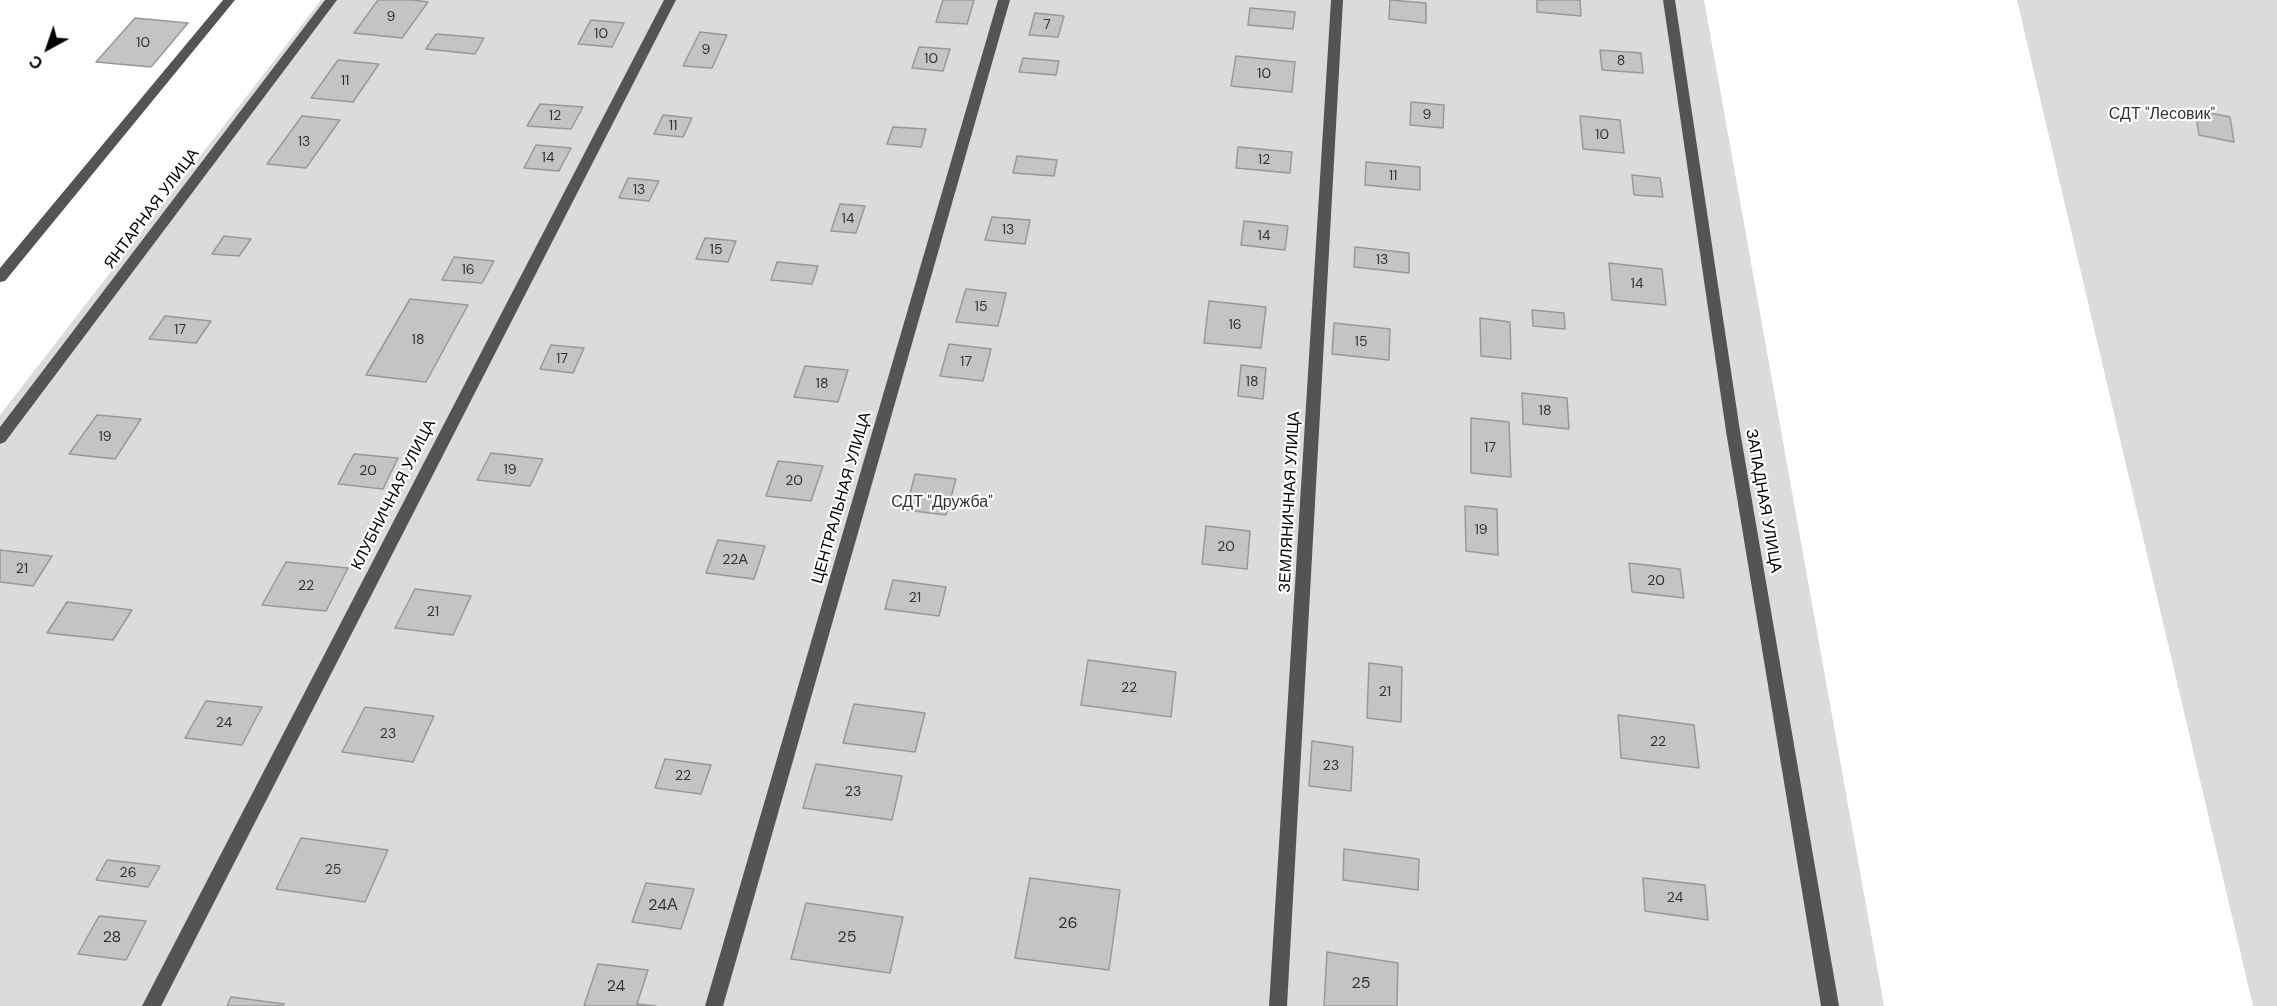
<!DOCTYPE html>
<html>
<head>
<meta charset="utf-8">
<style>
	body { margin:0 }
	#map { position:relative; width:2277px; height:1006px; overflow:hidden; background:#fff; font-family:"DM Sans",sans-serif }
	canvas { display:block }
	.north { position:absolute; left:18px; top:18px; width:60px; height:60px; -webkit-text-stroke:4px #fff; paint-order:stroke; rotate:220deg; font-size:16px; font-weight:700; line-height:24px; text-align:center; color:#000 }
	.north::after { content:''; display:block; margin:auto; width:21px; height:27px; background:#000; clip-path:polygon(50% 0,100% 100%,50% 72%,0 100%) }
</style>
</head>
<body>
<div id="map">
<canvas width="2277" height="1006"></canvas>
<div class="north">С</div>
</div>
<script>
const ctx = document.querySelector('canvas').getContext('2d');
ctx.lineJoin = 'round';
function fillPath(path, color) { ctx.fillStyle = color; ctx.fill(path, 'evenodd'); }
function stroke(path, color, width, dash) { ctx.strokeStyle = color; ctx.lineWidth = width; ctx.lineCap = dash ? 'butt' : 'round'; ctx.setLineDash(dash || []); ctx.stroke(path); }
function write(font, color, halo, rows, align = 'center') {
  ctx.font = font + ' "DM Sans",sans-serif'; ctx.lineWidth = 4.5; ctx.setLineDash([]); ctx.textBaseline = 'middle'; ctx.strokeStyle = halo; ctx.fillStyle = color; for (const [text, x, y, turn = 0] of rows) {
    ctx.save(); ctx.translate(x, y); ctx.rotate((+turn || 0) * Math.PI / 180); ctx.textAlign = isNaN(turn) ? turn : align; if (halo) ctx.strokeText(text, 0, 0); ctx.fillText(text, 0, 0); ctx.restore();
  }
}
const green = new Path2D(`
	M 321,0 L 1704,0 L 1884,1006 L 0,1006 L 0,415 Z
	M 2017,0 L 2277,0 L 2277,1006 L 2253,1006 Z`);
const building = new Path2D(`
	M 378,0 L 412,0 L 428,2 L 402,38 L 354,33 Z
	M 943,0 L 974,0 L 967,24 L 936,22 Z
	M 1390,0 L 1426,3 L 1426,23 L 1389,19 Z
	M 1537,0 L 1580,0 L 1581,16 L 1537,12 Z
	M 1250,8 L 1295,12 L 1293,29 L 1248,25 Z
	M 1035,13 L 1064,16 L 1058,37 L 1029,35 Z
	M 135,18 L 188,23 L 151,67 L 96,62 Z
	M 591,20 L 624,23 L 612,47 L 578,44 Z
	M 700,32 L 727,35 L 712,68 L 683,66 Z
	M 436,34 L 484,38 L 475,54 L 426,49 Z
	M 919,47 L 950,49 L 943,71 L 912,68 Z
	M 1600,50 L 1641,53 L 1643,73 L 1602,70 Z
	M 1236,56 L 1295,62 L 1292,92 L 1231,86 Z
	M 1023,58 L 1059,61 L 1056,75 L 1019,72 Z
	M 338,60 L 379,64 L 353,102 L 311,98 Z
	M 1411,102 L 1444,105 L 1443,128 L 1410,125 Z
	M 540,104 L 583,107 L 571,129 L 527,126 Z
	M 2195,110 L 2230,117 L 2234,142 L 2199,135 Z
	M 663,115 L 692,118 L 683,137 L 654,134 Z
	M 302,116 L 340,120 L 306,168 L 267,164 Z
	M 1580,116 L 1620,120 L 1624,153 L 1583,149 Z
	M 893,127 L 926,129 L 921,147 L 887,144 Z
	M 536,145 L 571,148 L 559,171 L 524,168 Z
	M 1238,147 L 1292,152 L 1290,173 L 1236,168 Z
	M 1017,156 L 1057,160 L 1054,176 L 1013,173 Z
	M 1366,162 L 1420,167 L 1420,190 L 1365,185 Z
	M 1632,175 L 1660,178 L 1663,197 L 1634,195 Z
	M 628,178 L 659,181 L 649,201 L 619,198 Z
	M 840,204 L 865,206 L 856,233 L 831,231 Z
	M 992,217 L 1030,220 L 1025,244 L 985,240 Z
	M 1244,221 L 1288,226 L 1285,250 L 1241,245 Z
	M 224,236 L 251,239 L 239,256 L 212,254 Z
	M 705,238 L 736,241 L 728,262 L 696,259 Z
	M 1355,247 L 1409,253 L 1409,273 L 1354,267 Z
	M 454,257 L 494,261 L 482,283 L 442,280 Z
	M 777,262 L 818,266 L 812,284 L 771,280 Z
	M 1609,263 L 1662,269 L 1666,305 L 1612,300 Z
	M 966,289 L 1006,293 L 998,326 L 956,322 Z
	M 410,299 L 468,305 L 426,382 L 366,375 Z
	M 1209,301 L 1266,307 L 1261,348 L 1204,343 Z
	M 1532,310 L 1564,313 L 1565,329 L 1533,326 Z
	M 165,316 L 211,321 L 196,343 L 149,339 Z
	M 1480,318 L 1510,322 L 1511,359 L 1481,356 Z
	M 1334,323 L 1390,329 L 1389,360 L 1332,354 Z
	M 949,344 L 991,349 L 983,381 L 940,376 Z
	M 551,345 L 584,348 L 573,373 L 540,369 Z
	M 1241,365 L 1266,368 L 1263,399 L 1238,396 Z
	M 805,366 L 848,370 L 838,402 L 794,397 Z
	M 1522,393 L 1567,398 L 1569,429 L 1523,424 Z
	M 97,415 L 141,419 L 115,459 L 69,454 Z
	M 1471,418 L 1509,422 L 1511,477 L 1471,473 Z
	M 491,453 L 543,459 L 530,486 L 477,480 Z
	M 354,454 L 398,458 L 383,489 L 338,484 Z
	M 778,461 L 823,466 L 811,501 L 766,496 Z
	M 915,474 L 956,479 L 946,515 L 906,510 Z
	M 1465,506 L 1497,509 L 1498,555 L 1466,551 Z
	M 1206,526 L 1250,531 L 1247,569 L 1202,564 Z
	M 718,540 L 765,546 L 754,579 L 706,573 Z
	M 0,550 L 52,556 L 33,586 L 0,582 Z
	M 286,562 L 348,568 L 326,611 L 262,605 Z
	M 1629,563 L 1680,569 L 1684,598 L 1632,592 Z
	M 893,580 L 946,587 L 939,616 L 885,609 Z
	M 415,589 L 471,596 L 453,635 L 395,628 Z
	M 67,602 L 132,610 L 113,640 L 47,633 Z
	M 1088,660 L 1176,672 L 1171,717 L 1081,705 Z
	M 1369,663 L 1402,667 L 1401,722 L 1367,718 Z
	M 206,701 L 262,707 L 242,745 L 185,738 Z
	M 854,704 L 925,713 L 915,752 L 843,743 Z
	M 365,707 L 434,716 L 413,762 L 342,752 Z
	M 1618,715 L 1694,725 L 1699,768 L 1621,758 Z
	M 1312,741 L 1353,747 L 1351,791 L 1309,786 Z
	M 665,759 L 711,765 L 701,794 L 655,788 Z
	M 816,764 L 902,776 L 892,820 L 803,808 Z
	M 301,838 L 388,850 L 365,902 L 276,889 Z
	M 1344,849 L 1419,859 L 1418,890 L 1343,880 Z
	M 107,860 L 160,866 L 148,887 L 96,880 Z
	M 1030,878 L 1120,890 L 1109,970 L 1015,958 Z
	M 1643,878 L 1705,885 L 1708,920 L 1645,911 Z
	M 646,883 L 694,889 L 681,929 L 632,922 Z
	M 806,903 L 903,917 L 890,973 L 791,959 Z
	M 99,916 L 146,921 L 126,960 L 78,954 Z
	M 1327,952 L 1398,963 L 1397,1006 L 1324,1006 Z
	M 598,964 L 648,970 L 637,1004 L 656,1006 L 584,1006 Z
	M 231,997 L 284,1004 L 283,1006 L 227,1006 Z`);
const minor = new Path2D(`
	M 223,0 L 235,0 L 5,281 L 0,282 L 0,268 Z
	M 325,0 L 337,0 L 5,442 L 0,444 L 0,427 Z
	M 664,0 L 676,0 L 161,1006 L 142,1006 Z
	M 998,0 L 1010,0 L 723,1006 L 705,1006 Z
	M 1331,0 L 1343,0 L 1287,1006 L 1269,1006 Z
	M 1663,0 L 1675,0 L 1740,431 L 1839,1006 L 1821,1006 L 1726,431 Z`);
const numberNames = [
	["9",391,17],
	["7",1047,25],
	["10",601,34],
	["10",143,43],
	["9",706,50],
	["10",931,59],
	["8",1621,61],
	["10",1264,74],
	["11",345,81],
	["9",1427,115],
	["12",555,116],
	["11",673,126],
	["10",1602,135],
	["13",304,142],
	["14",548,158],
	["12",1264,160],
	["11",1393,176],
	["13",639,190],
	["14",848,219],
	["13",1008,230],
	["14",1264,236],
	["15",716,250],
	["13",1382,260],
	["16",468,270],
	["14",1637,284],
	["15",981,307],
	["16",1235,325],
	["17",180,330],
	["18",418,340],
	["15",1361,342],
	["17",562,359],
	["17",966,362],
	["18",1252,382],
	["18",822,384],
	["18",1545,411],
	["19",105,437],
	["17",1490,448],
	["19",510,470],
	["20",368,471],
	["20",794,481],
	["19",1481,530],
	["20",1226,547],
	["22А",735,560],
	["21",22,569],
	["20",1656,581],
	["22",306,586],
	["21",915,598],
	["21",433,612],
	["22",1129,688],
	["21",1385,692],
	["24",224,723],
	["23",388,734],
	["22",1658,742],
	["23",1331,766],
	["22",683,776],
	["23",853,792],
	["25",333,870],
	["26",128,873],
	["24",1675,898]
];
const parkNames = [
	["СДТ \"Лесовик\"",2162,115],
	["СДТ \"Дружба\"",942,503]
];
const streetNames = [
	["ЯНТАРНАЯ УЛИЦА",152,209,-53],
	["КЛУБНИЧНАЯ УЛИЦА",394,495,-63],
	["ЦЕНТРАЛЬНАЯ УЛИЦА",842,498,-74],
	["ЗАПАДНАЯ УЛИЦА",1763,501,80],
	["ЗЕМЛЯНИЧНАЯ УЛИЦА",1290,502,-87]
];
const nearNumbernames = [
	["24А",663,906],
	["26",1068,924],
	["28",112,938],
	["25",847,938],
	["25",1361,984],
	["24",616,987]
];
fillPath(green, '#dbdbdb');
fillPath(building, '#c4c4c4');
stroke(building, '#989898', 1.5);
fillPath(minor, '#545454');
write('14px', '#313131', null, numberNames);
write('16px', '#323232', '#fff', parkNames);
write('16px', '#000', '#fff', streetNames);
write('16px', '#313131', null, nearNumbernames);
</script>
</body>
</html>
